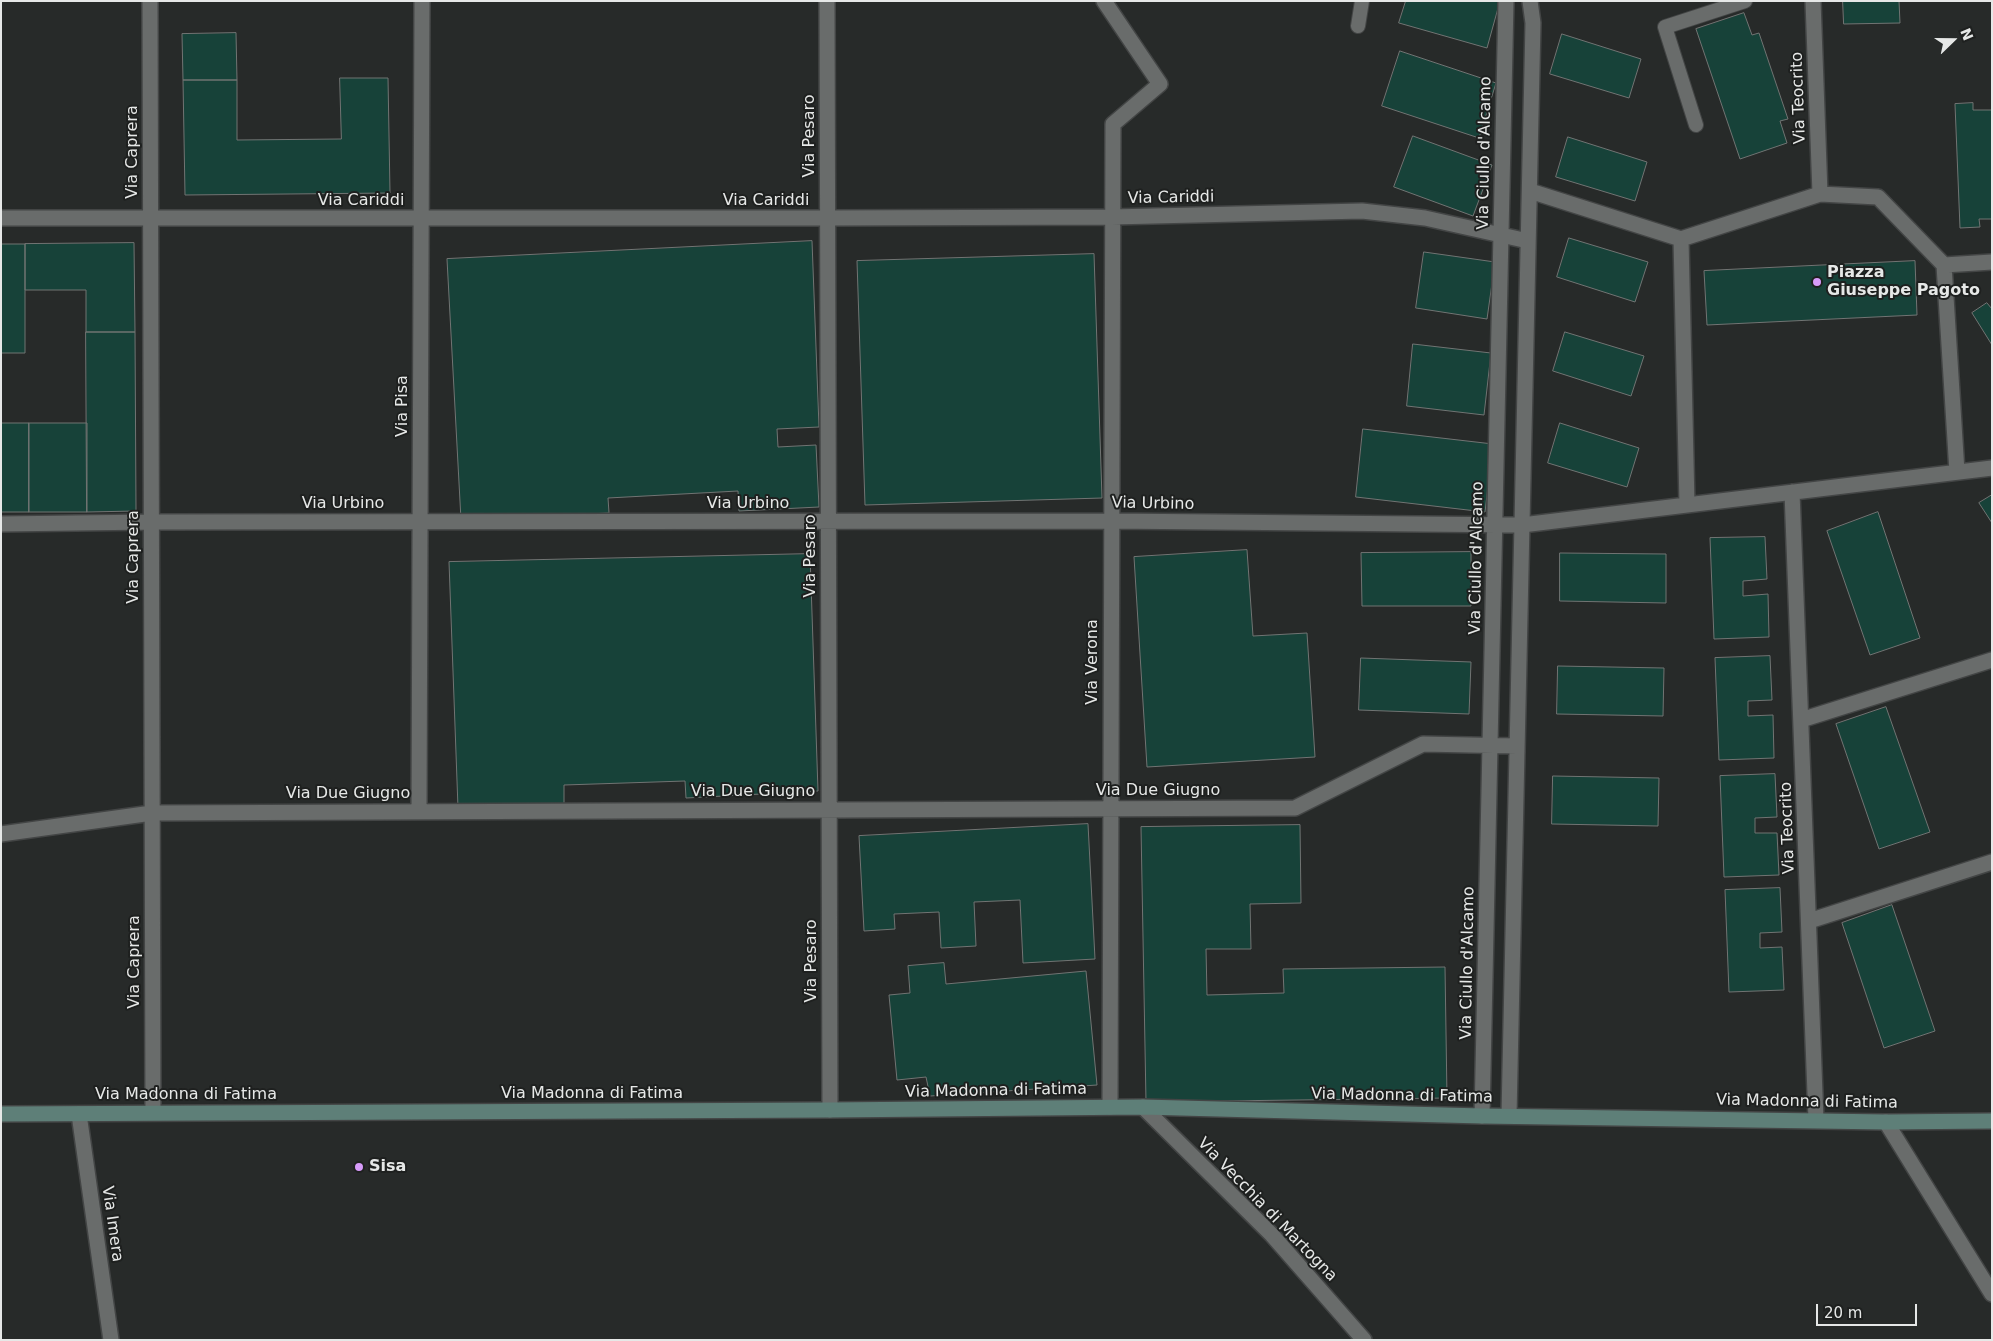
<!DOCTYPE html>
<html>
<head>
<meta charset="utf-8">
<style>
	body { margin:0 }
	#map { position:relative; width:1993px; height:1341px; overflow:hidden; background:#272a29; font-family:"DejaVu Sans",sans-serif }
	canvas { display:block }
	.frame { position:absolute; inset:0; border:2px solid #e6e8e7; pointer-events:none }
	.north { position:absolute; left:1928px; top:15px; width:50px; height:50px; -webkit-text-stroke:4px #1e201f; paint-order:stroke; rotate:68deg; font-size:14px; font-weight:700; line-height:20px; text-align:center; color:#e6e8e7 }
	.north::after { content:''; display:block; margin:auto; width:18px; height:22px; background:#e6e8e7; clip-path:polygon(50% 0,100% 100%,50% 72%,0 100%) }
	.scale { position:absolute; left:1816px; top:1304px; width:101px; height:22px; box-sizing:border-box; border:2px solid #e6e8e7; border-top:0; padding-left:6px; font-size:15px; line-height:18px; white-space:nowrap; color:#e6e8e7; -webkit-text-stroke:4px #1e201f; paint-order:stroke }
</style>
</head>
<body>
<div id="map">
<canvas width="1993" height="1341"></canvas>
<div class="frame"></div>
<div class="north">N</div>
<div class="scale">20 m</div>
</div>
<script>
const ctx = document.querySelector('canvas').getContext('2d');
ctx.lineJoin = 'round';
function fillPath(path, color) { ctx.fillStyle = color; ctx.fill(path, 'evenodd'); }
function stroke(path, color, width, dash) { ctx.strokeStyle = color; ctx.lineWidth = width; ctx.lineCap = dash ? 'butt' : 'round'; ctx.setLineDash(dash || []); ctx.stroke(path); }
function write(font, color, halo, rows, align = 'center') {
  ctx.font = font + ' "DejaVu Sans",sans-serif'; ctx.lineWidth = 4; ctx.setLineDash([]); ctx.textBaseline = 'middle'; ctx.strokeStyle = halo; ctx.fillStyle = color; for (const [text, x, y, turn = 0] of rows) {
    ctx.save(); ctx.translate(x, y); ctx.rotate((+turn || 0) * Math.PI / 180); ctx.textAlign = isNaN(turn) ? turn : align; if (halo) ctx.strokeText(text, 0, 0); ctx.fillText(text, 0, 0); ctx.restore();
  }
}
const building = new Path2D(`
	M 1406,1 L 1500,1 L 1487,48 L 1399,23 Z
	M 1843,1 L 1899,1 L 1900,23 L 1844,24 Z
	M 1744,13 L 1752,35 L 1759,33 L 1788,119 L 1780,121 L 1787,143 L 1740,159 L 1696,29 Z
	M 236,33 L 237,80 L 183,80 L 182,34 Z
	M 1562,34 L 1641,59 L 1629,98 L 1550,74 Z
	M 1400,51 L 1496,83 L 1479,138 L 1382,106 Z
	M 340,78 L 388,78 L 390,193 L 185,195 L 183,80 L 237,80 L 237,140 L 341,139 Z
	M 1973,103 L 1973,110 L 1992,110 L 1992,219 L 1979,219 L 1980,227 L 1960,228 L 1955,104 Z
	M 1413,136 L 1492,165 L 1473,216 L 1394,187 Z
	M 1568,137 L 1647,162 L 1635,201 L 1556,177 Z
	M 1569,238 L 1648,262 L 1635,302 L 1557,277 Z
	M 812,241 L 819,427 L 777,429 L 778,447 L 816,445 L 819,507 L 739,511 L 738,491 L 608,498 L 609,513 L 461,520 L 447,259 Z
	M 134,243 L 135,332 L 86,332 L 86,290 L 25,290 L 25,244 Z
	M 1,244 L 25,244 L 25,353 L 1,353 Z
	M 1424,252 L 1495,262 L 1487,319 L 1416,308 Z
	M 1094,254 L 1102,498 L 865,505 L 857,261 Z
	M 1915,261 L 1917,315 L 1707,325 L 1704,271 Z
	M 1987,303 L 1992,309 L 1992,345 L 1972,313 Z
	M 86,332 L 135,332 L 136,511 L 87,512 Z
	M 1565,332 L 1644,356 L 1631,396 L 1553,371 Z
	M 1413,344 L 1491,353 L 1484,415 L 1407,406 Z
	M 1,423 L 29,423 L 29,512 L 1,512 Z
	M 29,423 L 87,423 L 87,512 L 29,512 Z
	M 1560,423 L 1639,448 L 1627,487 L 1548,463 Z
	M 1363,429 L 1493,444 L 1485,512 L 1356,497 Z
	M 1992,495 L 1992,523 L 1979,503 Z
	M 1878,512 L 1920,638 L 1870,655 L 1827,531 Z
	M 1765,537 L 1767,579 L 1743,581 L 1743,596 L 1768,594 L 1769,637 L 1714,639 L 1710,538 Z
	M 1247,550 L 1253,636 L 1307,633 L 1315,757 L 1147,767 L 1134,557 Z
	M 1471,552 L 1471,606 L 1362,606 L 1361,553 Z
	M 1560,553 L 1666,554 L 1666,603 L 1560,601 Z
	M 810,554 L 818,791 L 686,798 L 685,781 L 564,785 L 564,805 L 458,808 L 449,562 Z
	M 1770,656 L 1772,700 L 1748,701 L 1748,716 L 1773,715 L 1774,758 L 1719,760 L 1715,658 Z
	M 1361,658 L 1471,662 L 1469,714 L 1359,710 Z
	M 1558,666 L 1664,668 L 1663,716 L 1557,714 Z
	M 1886,707 L 1930,832 L 1879,849 L 1836,724 Z
	M 1775,774 L 1777,817 L 1755,818 L 1755,833 L 1777,833 L 1779,875 L 1724,877 L 1720,776 Z
	M 1553,776 L 1659,778 L 1658,826 L 1552,824 Z
	M 1088,824 L 1095,959 L 1023,963 L 1020,900 L 974,902 L 976,946 L 941,948 L 939,912 L 894,914 L 895,929 L 864,931 L 859,836 Z
	M 1300,825 L 1301,903 L 1250,904 L 1251,949 L 1206,949 L 1207,995 L 1284,993 L 1283,969 L 1445,967 L 1447,1098 L 1146,1102 L 1141,827 Z
	M 1780,888 L 1782,932 L 1760,933 L 1760,948 L 1782,947 L 1784,990 L 1729,992 L 1725,890 Z
	M 1892,905 L 1935,1031 L 1884,1048 L 1842,923 Z
	M 944,963 L 946,984 L 1086,971 L 1097,1085 L 930,1096 L 926,1077 L 897,1080 L 889,995 L 910,993 L 908,966 Z`);
const lane = new Path2D(`
	M 1358,26 L 1362,1
	M 1696,125 L 1665,27 L 1745,1`);
const street = new Path2D(`
	M 150,1 L 153,1112
	M 827,1 L 830,1110
	M 1104,1 L 1160,84 L 1113,124 L 1110,1107
	M 1813,1 L 1820,194
	M 1530,191 L 1681,239 L 1820,194 L 1878,197 L 1944,265 L 1992,262
	M 1,218 L 827,218 L 1112,217 L 1362,211 L 1425,218 L 1528,241
	M 1681,239 L 1687,505
	M 1944,265 L 1957,472
	M 1792,492 L 1816,1120
	M 1,524 L 151,522 L 1111,521 L 1522,525 L 1992,468
	M 1801,720 L 1992,660
	M 419,811 L 422,1
	M 1,834 L 152,813 L 1295,808 L 1423,744 L 1517,746
	M 1809,921 L 1992,862
	M 1143,1107 L 1272,1235 L 1364,1340
	M 79,1114 L 111,1340
	M 1509,1115 L 1533,23 L 1530,1
	M 1482,1116 L 1506,1
	M 1886,1122 L 1992,1294`);
const secondary = new Path2D(`
	M 1,1114 L 830,1110 L 1143,1107 L 1482,1116 L 1886,1122 L 1992,1121`);
const markers = [
	[1817,282,5,"#d79bf9"],
	[359,1167,5,"#d79bf9"]
];
const streetNames = [
	["Via Teocrito",1799,98,-92],
	["Via Pesaro",810,136,-90],
	["Via Caprera",133,152,-90],
	["Via Ciullo d'Alcamo",1485,153,-89],
	["Via Cariddi",1171,198,-1],
	["Via Cariddi",361,201],
	["Via Cariddi",766,201],
	["Via Pisa",403,406,-90],
	["Via Urbino",343,504],
	["Via Urbino",748,504],
	["Via Urbino",1153,504,1],
	["Via Pesaro",811,556,-90],
	["Via Caprera",134,557,-90],
	["Via Ciullo d'Alcamo",1477,558,-89],
	["Via Verona",1093,662,-90],
	["Via Due Giugno",1158,791],
	["Via Due Giugno",753,792],
	["Via Due Giugno",348,794],
	["Via Teocrito",1788,828,-92],
	["Via Pesaro",812,961,-90],
	["Via Caprera",135,962,-90],
	["Via Ciullo d'Alcamo",1468,963,-89],
	["Via Madonna di Fatima",996,1091,-1],
	["Via Madonna di Fatima",592,1094],
	["Via Madonna di Fatima",186,1095],
	["Via Madonna di Fatima",1402,1096,1],
	["Via Madonna di Fatima",1807,1102,1],
	["Via Vecchia di Martogna",1267,1210,46],
	["Via Imera",112,1224,82]
];
const poiNames = [
	["Piazza",1827,273],
	["Giuseppe Pagoto",1827,291],
	["Sisa",369,1167]
];
fillPath(building, '#174239');
stroke(building, '#717473', 1);
stroke(lane, '#434545', 16);
stroke(street, '#434545', 18);
stroke(secondary, '#434545', 18);
stroke(lane, '#696c6b', 14);
stroke(street, '#696c6b', 15);
stroke(secondary, '#5e7f78', 15);
for (const [x, y, r, color] of markers) { const dot = new Path2D(); dot.arc(x, y, r, 0, 2 * Math.PI); ctx.fillStyle = color; ctx.fill(dot); stroke(dot, '#1e201f', 2); }
write('16px', '#e6e8e7', '#1e201f', streetNames);
write('bold 16px', '#e6e8e7', '#1e201f', poiNames, 'left');
</script>
</body>
</html>
